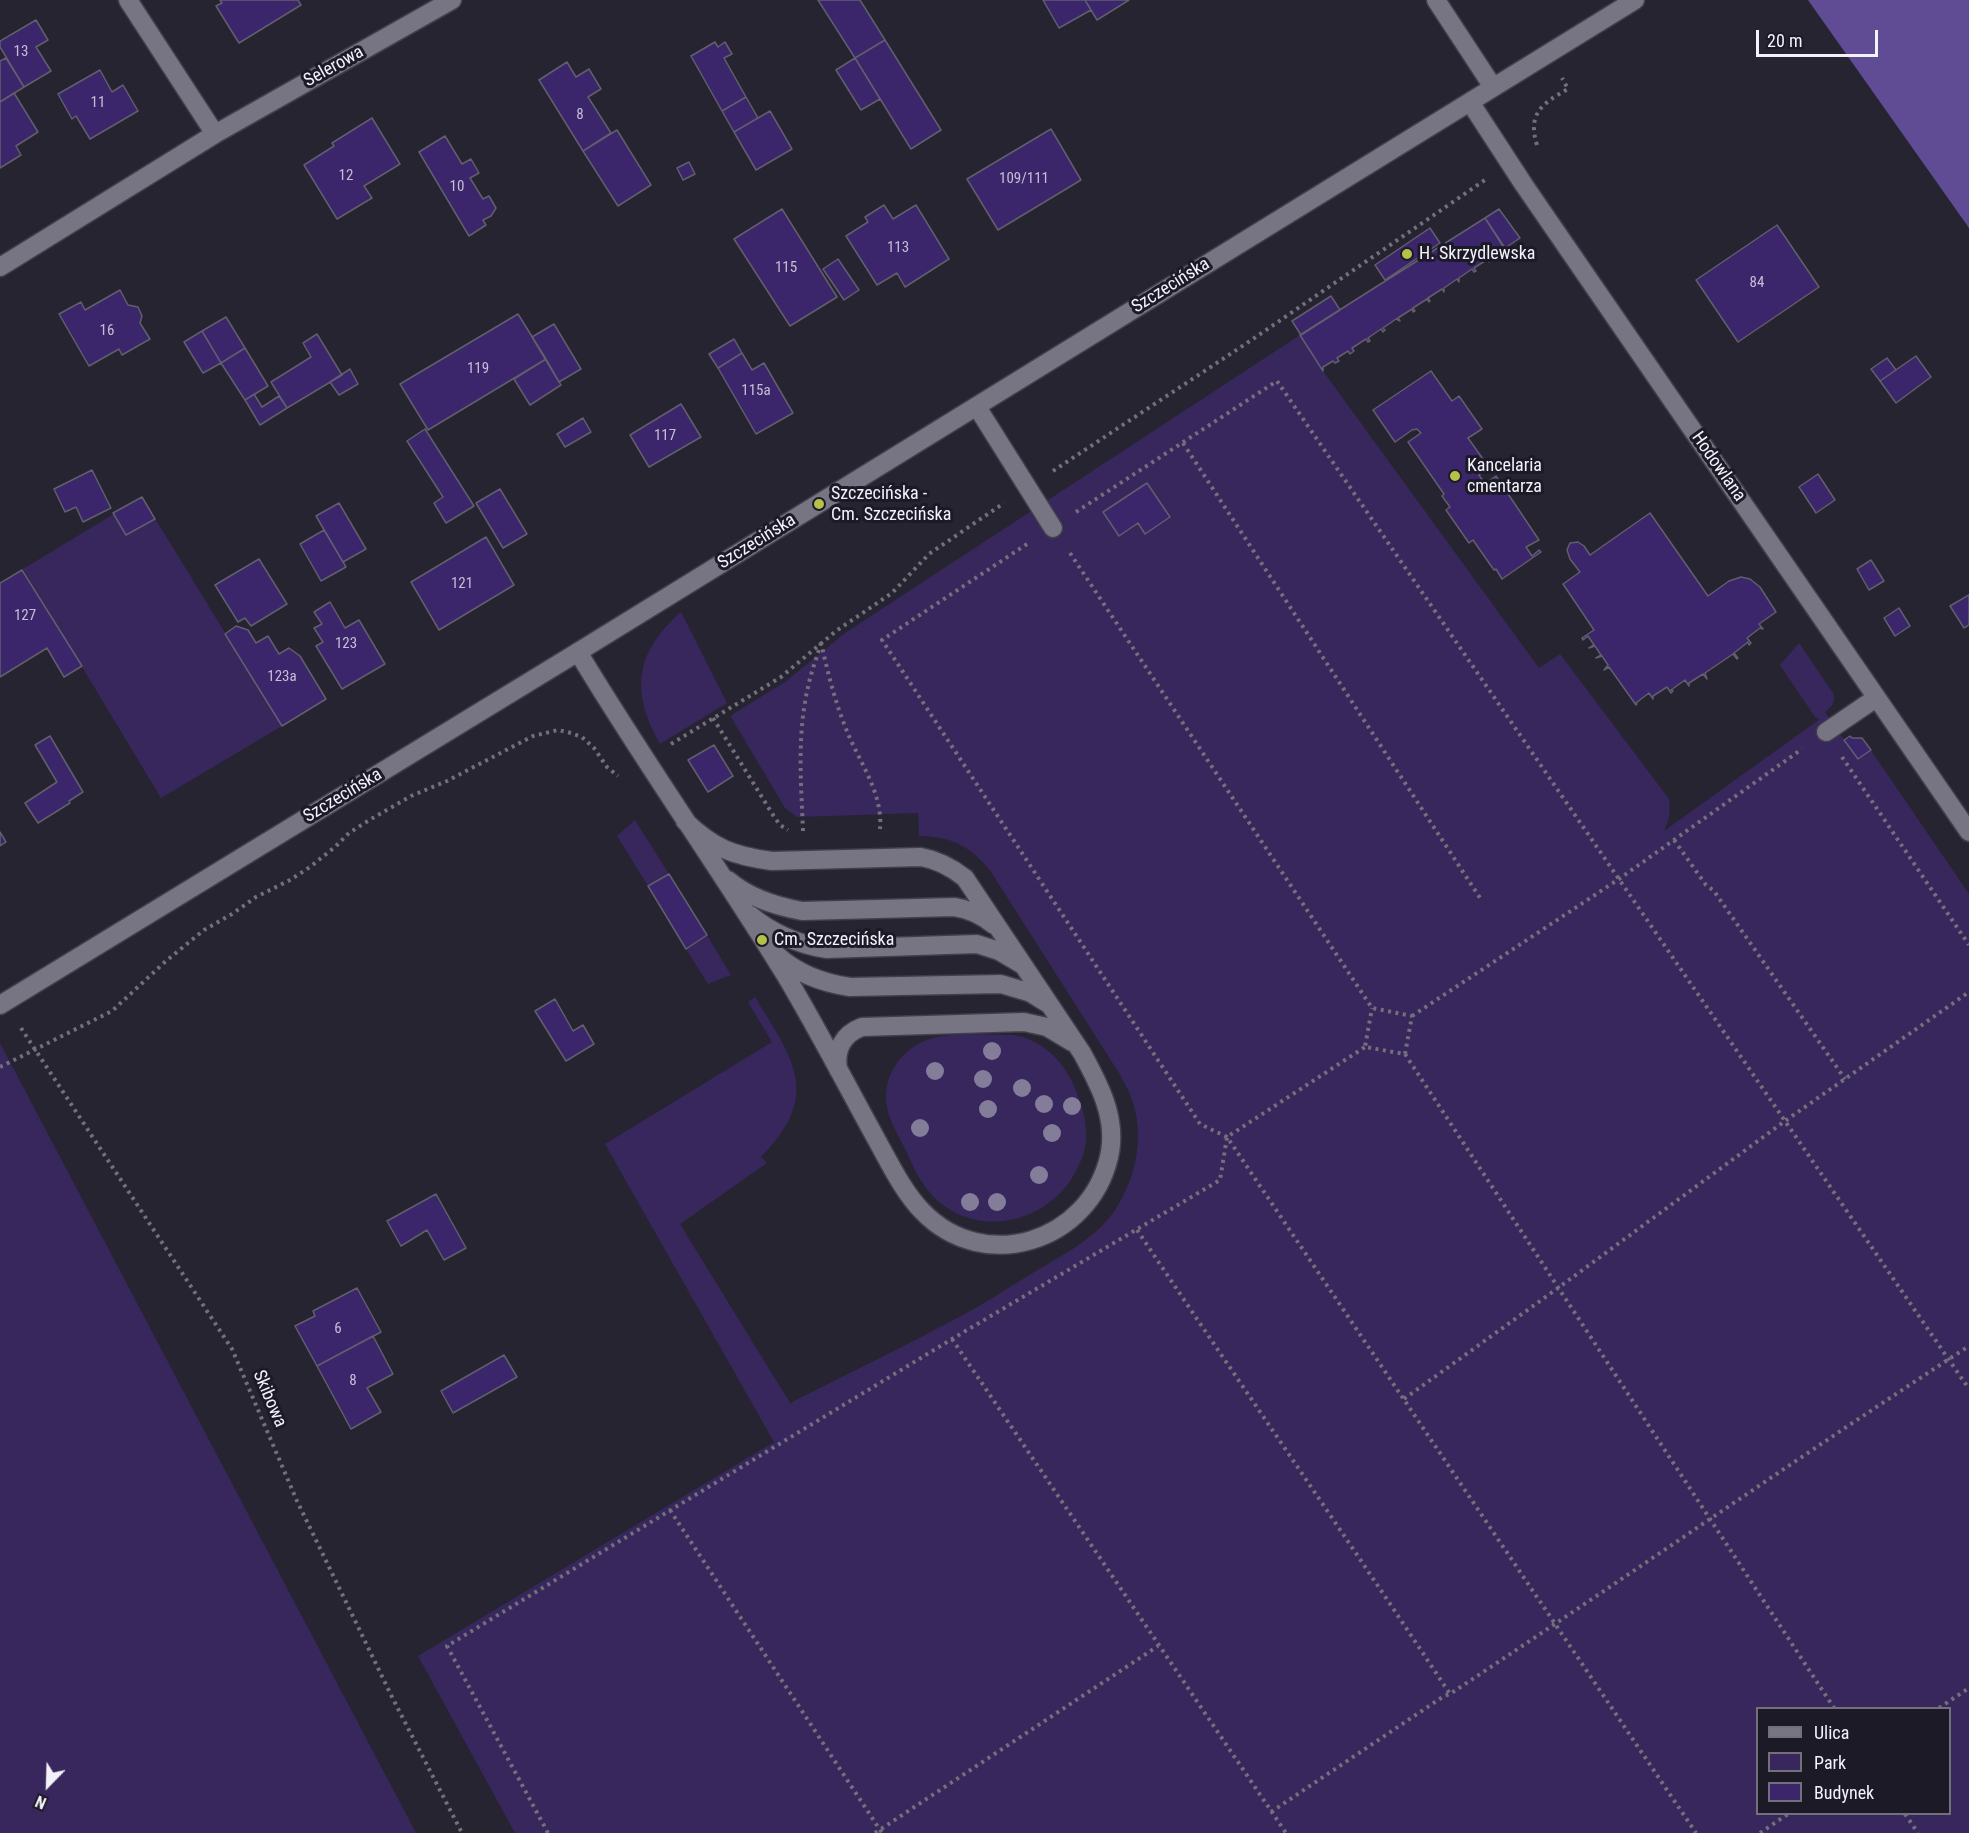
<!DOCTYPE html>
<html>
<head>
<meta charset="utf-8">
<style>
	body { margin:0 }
	#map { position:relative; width:1969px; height:1833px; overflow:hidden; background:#272431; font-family:"Roboto Condensed",sans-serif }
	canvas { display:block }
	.legend { position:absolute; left:1756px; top:1707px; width:195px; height:108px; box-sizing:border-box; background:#1d1a27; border:2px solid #73707b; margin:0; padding:8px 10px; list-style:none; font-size:18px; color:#f3f1fa }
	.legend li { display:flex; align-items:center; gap:12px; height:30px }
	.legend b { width:30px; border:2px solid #73707b }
	.north { position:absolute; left:18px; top:1755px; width:60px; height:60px; -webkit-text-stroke:4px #1d1a27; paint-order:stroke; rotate:203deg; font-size:16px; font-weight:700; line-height:24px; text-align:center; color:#f3f1fa }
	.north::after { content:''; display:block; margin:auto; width:21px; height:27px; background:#f3f1fa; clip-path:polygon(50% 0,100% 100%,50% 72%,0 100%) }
	.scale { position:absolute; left:1756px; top:30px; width:122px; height:27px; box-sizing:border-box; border:3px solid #f3f1fa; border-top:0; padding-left:8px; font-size:18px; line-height:21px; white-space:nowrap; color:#f3f1fa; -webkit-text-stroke:4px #1d1a27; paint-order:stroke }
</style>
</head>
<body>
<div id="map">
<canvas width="1969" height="1833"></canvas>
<ul class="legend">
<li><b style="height:8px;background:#777484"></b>Ulica</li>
<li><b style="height:16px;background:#37275c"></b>Park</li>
<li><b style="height:16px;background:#3c266b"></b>Budynek</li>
</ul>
<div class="north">N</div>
<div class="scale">20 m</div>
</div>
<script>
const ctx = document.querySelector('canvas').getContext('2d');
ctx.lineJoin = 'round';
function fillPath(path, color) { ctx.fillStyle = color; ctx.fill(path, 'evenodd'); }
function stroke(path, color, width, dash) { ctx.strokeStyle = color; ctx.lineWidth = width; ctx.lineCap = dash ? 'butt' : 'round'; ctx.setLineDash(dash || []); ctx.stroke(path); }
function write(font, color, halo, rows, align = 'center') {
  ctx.font = font + ' "Roboto Condensed",sans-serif'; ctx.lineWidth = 6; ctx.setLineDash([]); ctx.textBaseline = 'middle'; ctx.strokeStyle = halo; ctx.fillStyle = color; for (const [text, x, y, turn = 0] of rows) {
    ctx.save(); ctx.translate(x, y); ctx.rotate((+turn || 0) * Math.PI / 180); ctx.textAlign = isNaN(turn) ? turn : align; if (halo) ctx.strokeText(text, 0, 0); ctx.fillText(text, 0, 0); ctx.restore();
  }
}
const green = new Path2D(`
	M 1300,335 L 1323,371 L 1539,668 L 1560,654 L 1669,799 C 1671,811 1669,820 1664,831 L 1820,719 L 1815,717 L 1780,665 L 1799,643 L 1833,693 C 1836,703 1832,706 1825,712 L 1844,740 L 1850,736 L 1852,738 L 1862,738 L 1866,743 L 1969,894 L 1969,1833 L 515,1833 L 418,1656 L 774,1442 L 605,1144 L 772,1042 L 748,1002 L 755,997 C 794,1061 822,1095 761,1157 L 767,1163 L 680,1224 L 790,1403 C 847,1374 905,1346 961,1316 C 984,1304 1006,1289 1028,1276 C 1060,1256 1097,1239 1117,1207 C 1137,1174 1145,1134 1131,1097 C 1128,1089 1123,1081 1119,1073 L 991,872 C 972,847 951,836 919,836 L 918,813 L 797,817 L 785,808 L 731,717 L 733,714 L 785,682 L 845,633 ZM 1758,1708 L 1950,1708 L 1950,1814 L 1758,1814 Z
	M 142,497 L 282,726 L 161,798 L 23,569 Z
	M 681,612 L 727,703 L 660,744 C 630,691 635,652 681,612 Z
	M 635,820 L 669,874 L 648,886 L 617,836 Z
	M 707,935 L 731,975 L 708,984 L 686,949 Z
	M 1014,1035 C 1042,1040 1063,1060 1074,1086 C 1081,1102 1087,1121 1086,1138 C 1086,1149 1082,1159 1077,1169 C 1048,1229 963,1242 924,1185 C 916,1174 911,1161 905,1149 C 898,1135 890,1122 887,1107 C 881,1076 903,1046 933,1038 C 954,1032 991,1035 1014,1035 Z
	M 0,1043 L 416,1833 L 0,1833 Z`);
const forest = new Path2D(`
	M 1808,0 L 1969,0 L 1969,228 Z`);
const building = new Path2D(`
	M 220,0 L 298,0 L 301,5 L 239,43 L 216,6 L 222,3 Z
	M 818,0 L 860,0 L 885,40 L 855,58 Z
	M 1043,0 L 1085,0 L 1091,10 L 1059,28 Z
	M 1085,0 L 1129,0 L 1097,20 Z
	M 36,20 L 48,40 L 36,47 L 51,71 L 24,87 L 0,47 L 0,41 Z
	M 885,40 L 941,130 L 911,149 L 855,58 Z
	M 715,42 L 718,47 L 725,42 L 732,54 L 724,58 L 746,97 L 722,111 L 691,56 Z
	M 6,58 L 24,87 L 0,102 L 0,61 Z
	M 855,58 L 880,99 L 861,110 L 836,70 Z
	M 567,62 L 576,77 L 589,69 L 601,89 L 588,97 L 611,133 L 583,151 L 539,80 Z
	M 100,70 L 112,92 L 123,85 L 138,111 L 90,139 L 76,116 L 72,119 L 58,94 Z
	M 14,93 L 38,132 L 16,146 L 21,155 L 0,168 L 0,102 Z
	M 746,97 L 758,118 L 734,132 L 722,111 Z
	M 770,111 L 792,149 L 756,170 L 734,132 Z
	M 372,118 L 400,164 L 364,186 L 372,198 L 337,219 L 304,165 L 334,146 L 332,143 Z
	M 1051,129 L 1081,180 L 998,230 L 967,179 Z
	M 617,130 L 651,185 L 618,206 L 583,151 Z
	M 445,136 L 462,164 L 471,159 L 479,173 L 470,178 L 483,199 L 489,196 L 496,208 L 491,216 L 483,220 L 486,225 L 469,236 L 419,152 Z
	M 689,162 L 695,174 L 683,180 L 677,168 Z
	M 884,205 L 893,219 L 916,205 L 949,259 L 905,287 L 897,273 L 877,285 L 846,236 L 868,222 L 865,217 Z
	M 782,209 L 837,297 L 790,326 L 734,239 Z
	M 1499,209 L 1520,238 L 1505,248 L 1485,218 Z
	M 1485,218 L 1506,251 L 1503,249 L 1489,258 L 1489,262 L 1488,259 L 1474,268 L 1476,271 L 1474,272 L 1472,269 L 1459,278 L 1459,282 L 1457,279 L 1444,288 L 1444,292 L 1442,289 L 1428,298 L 1430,301 L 1429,302 L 1427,299 L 1413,308 L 1415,311 L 1413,312 L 1412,309 L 1398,318 L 1400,321 L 1396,319 L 1383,328 L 1385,330 L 1383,332 L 1381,329 L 1368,338 L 1370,341 L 1368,342 L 1366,339 L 1352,348 L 1354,351 L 1350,354 L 1348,351 L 1337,358 L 1339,361 L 1335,363 L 1333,361 L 1323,367 L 1323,371 L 1300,335 Z
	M 1777,225 L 1819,287 L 1738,342 L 1696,280 Z
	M 1430,228 L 1440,243 L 1385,280 L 1375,265 Z
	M 838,259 L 859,290 L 844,300 L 823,269 Z
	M 120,290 L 128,305 L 138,307 L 142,316 L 140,323 L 150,339 L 122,355 L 119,349 L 89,366 L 59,314 L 81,302 L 85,310 Z
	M 1331,296 L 1340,310 L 1301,335 L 1292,321 Z
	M 518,314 L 546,359 L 428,430 L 400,384 Z
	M 226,317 L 245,348 L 221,363 L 202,331 Z
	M 554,324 L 581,369 L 559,382 L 532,337 Z
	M 202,331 L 221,363 L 203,373 L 184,342 Z
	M 317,334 L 342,375 L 287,408 L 271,382 L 311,357 L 303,343 Z
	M 734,339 L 742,353 L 718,368 L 709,354 Z
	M 245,348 L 268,386 L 245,400 L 221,363 Z
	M 742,353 L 752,370 L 764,363 L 793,413 L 756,434 L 718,368 Z
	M 1916,356 L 1931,377 L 1896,403 L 1880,381 Z
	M 1887,358 L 1896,370 L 1880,381 L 1871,369 Z
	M 546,359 L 561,385 L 530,405 L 514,379 Z
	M 350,369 L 358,384 L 339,395 L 330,382 Z
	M 1431,371 L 1452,401 L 1459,396 L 1482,429 L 1468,438 L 1488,466 L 1495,463 L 1479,475 L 1485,484 L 1496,476 L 1539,540 L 1526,547 L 1532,556 L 1539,550 L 1541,552 L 1502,579 L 1496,569 L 1494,570 L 1473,540 L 1469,543 L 1446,510 L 1450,507 L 1442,496 L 1444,494 L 1408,442 L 1421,433 L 1417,429 L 1412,430 L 1395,442 L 1373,410 Z
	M 254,394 L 262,407 L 279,396 L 287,408 L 260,425 L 245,400 Z
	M 681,404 L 701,437 L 649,467 L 630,435 Z
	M 583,418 L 591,432 L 565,447 L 557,434 Z
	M 425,429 L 474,506 L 446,523 L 434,503 L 443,497 L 407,441 Z
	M 92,470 L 111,508 L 83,522 L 76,507 L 65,512 L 54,489 Z
	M 1818,474 L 1835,500 L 1816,513 L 1799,487 Z
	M 1147,483 L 1170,517 L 1145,534 L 1138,523 L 1119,536 L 1103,512 Z
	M 500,489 L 527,534 L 503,548 L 476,503 Z
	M 142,497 L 155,519 L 126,535 L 113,513 Z
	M 339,503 L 366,549 L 343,562 L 316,516 Z
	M 1650,513 L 1708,596 L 1729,581 L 1741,577 L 1750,579 L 1760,587 L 1776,612 L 1759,624 L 1763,629 L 1760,628 L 1747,638 L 1751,643 L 1749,645 L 1748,642 L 1734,653 L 1738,658 L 1737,659 L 1733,654 L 1705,673 L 1707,679 L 1703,674 L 1689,683 L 1689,686 L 1685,680 L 1671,690 L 1673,691 L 1671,693 L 1667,687 L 1653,696 L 1653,699 L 1649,693 L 1636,703 L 1637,704 L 1636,705 L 1609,667 L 1604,670 L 1608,665 L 1602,656 L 1596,658 L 1601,655 L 1595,646 L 1589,648 L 1594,645 L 1588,636 L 1583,640 L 1582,638 L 1594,630 L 1563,584 L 1580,572 L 1570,559 L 1567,550 L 1570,543 L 1578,542 L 1584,546 L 1590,555 Z
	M 324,530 L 346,567 L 321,581 L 300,544 Z
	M 486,537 L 514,585 L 439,630 L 411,582 Z
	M 259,559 L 287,604 L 251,626 L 245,618 L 238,622 L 215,585 Z
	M 1871,560 L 1884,581 L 1869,590 L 1857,569 Z
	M 22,570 L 82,666 L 64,677 L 47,648 L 0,677 L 0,583 Z
	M 1969,595 L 1969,625 L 1964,628 L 1950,606 Z
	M 330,602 L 345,628 L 359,620 L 385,664 L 342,689 L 316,646 L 323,642 L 314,628 L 322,624 L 314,612 Z
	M 1899,608 L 1910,626 L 1895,636 L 1884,618 Z
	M 236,626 L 248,630 L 256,643 L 268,636 L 279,654 L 289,648 L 300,656 L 326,699 L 282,726 L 225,634 Z
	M 50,736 L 83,792 L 69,801 L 70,803 L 38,823 L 25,803 L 57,782 L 35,745 Z
	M 1850,736 L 1852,738 L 1862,738 L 1871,750 L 1858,759 L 1844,740 Z
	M 714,745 L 733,776 L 708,792 L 688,760 Z
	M 0,832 L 6,842 L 0,846 Z
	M 669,874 L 707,935 L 686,949 L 648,886 Z
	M 555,999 L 573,1031 L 583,1025 L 594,1044 L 566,1061 L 535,1011 Z
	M 436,1194 L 466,1248 L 444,1260 L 427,1230 L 401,1246 L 387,1221 Z
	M 357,1288 L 381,1332 L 317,1366 L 295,1326 L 315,1316 L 313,1311 Z
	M 373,1336 L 393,1374 L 367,1388 L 381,1412 L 351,1429 L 317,1366 Z
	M 504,1355 L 517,1377 L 453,1413 L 441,1391 Z`);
const path = new Path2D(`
	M 1537,145 C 1527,113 1543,103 1568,89 L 1562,78
	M 1183,443 L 1482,901
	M 1053,471 L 1250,341 L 1485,180
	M 1076,512 L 1277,381 L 1969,1389
	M 1027,544 L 882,640 L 1200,1124 L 1227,1137 L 1696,1833
	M 1070,553 L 1372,1008 L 1412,1016 L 1405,1054 L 1365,1047 L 1372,1008
	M 821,642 C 828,674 836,706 849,736 C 862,766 883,795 880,829
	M 713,718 L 773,815 L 780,825 L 788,830
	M 671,744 L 781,677 L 836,631 L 892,593 L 929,554 L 1004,503
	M 1842,757 L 1969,945
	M 803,831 C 801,783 797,734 808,687 C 811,672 817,657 821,643
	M 1674,840 L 1706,885 L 1714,891 L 1845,1079
	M 1412,1016 L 1619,879 L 1802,749
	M 21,1028 L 232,1349 L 297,1501 L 392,1697 L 462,1833
	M 1405,1054 L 1834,1708
	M 0,1067 L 112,1011 L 166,961 L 204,930 L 232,914 L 256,897 L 290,880 L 310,867 L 335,847 L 349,833 L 371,819 L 411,796 L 447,781 L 533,736 L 558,730 L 571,733 L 582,737 L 594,748 L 607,767 L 618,776
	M 1137,1230 C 1241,1385 1347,1538 1450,1694
	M 952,1339 L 1286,1833
	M 1404,1399 L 1558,1288 L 1785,1121 L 1969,992
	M 670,1510 L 882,1833
	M 1939,1708 L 1969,1688
	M 1271,1812 L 1444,1696 L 1450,1694 C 1624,1579 1794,1460 1969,1346
	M 1905,1814 L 1918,1833
	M 548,1833 L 447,1646 L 952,1339 L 1220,1180 L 1227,1137 L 1365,1047
	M 875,1833 L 1158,1646
	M 1760,1833 L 1788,1814`);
const service = new Path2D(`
	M 977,407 L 1053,528
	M 578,652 C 644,762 719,867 786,976 C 817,1028 845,1082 874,1135 C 888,1160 903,1192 923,1212 C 985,1275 1089,1242 1109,1157 C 1118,1119 1099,1084 1082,1053 L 965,878 C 951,867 938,860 921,857 L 772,861 C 733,856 713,848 685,821
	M 1826,732 L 1876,698
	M 728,880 C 749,898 775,906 802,911 L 954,907 C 969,909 982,915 994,925
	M 750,915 C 773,934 797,944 826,949 L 977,944 L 999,951 L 1021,964
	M 778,956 C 798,974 823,983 850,987 L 1001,984 L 1031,993 L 1047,1003
	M 838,1069 C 835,1050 843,1034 862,1027 L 1024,1022 L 1047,1027 L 1072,1042`);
const minor = new Path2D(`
	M 128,0 L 215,134
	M 1436,0 L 1493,87
	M 1470,102 L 1524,185 L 1969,832
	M 0,267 L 215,134 L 452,0`);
const secondary = new Path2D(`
	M 0,1005 L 578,652 L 1635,0`);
const trees = [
	[992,1051],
	[935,1071],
	[983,1079],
	[1022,1088],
	[1044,1104],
	[1072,1106],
	[988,1109],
	[920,1128],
	[1052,1133],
	[1039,1175],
	[970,1202],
	[997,1202]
];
const markers = [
	[1407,254,6,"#b6c148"],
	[1455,476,6,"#b6c148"],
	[819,504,6,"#b6c148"],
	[762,940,6,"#b6c148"]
];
const numberNames = [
	["13",21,52],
	["11",98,103],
	["8",580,115],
	["12",346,176],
	["109/111",1024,179],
	["10",457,187],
	["113",898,248],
	["115",786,268],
	["84",1757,283],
	["16",107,331],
	["119",478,369],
	["115a",756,391],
	["117",665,436],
	["121",462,584],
	["127",25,616],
	["123",346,644],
	["123a",282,677],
	["6",338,1329],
	["8",353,1381]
];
const streetNames = [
	["Selerowa",334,67,-29],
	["Szczecińska",1171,286,-32],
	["Hodowlana",1718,467,55],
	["Szczecińska",757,542,-32],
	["Szczecińska",343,796,-31],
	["Skibowa",269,1399,67]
];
const poiNames = [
	["H. Skrzydlewska",1419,254],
	["Kancelaria",1467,466],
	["cmentarza",1467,487],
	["Szczecińska -",831,494],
	["Cm. Szczecińska",831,515],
	["Cm. Szczecińska",774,940]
];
fillPath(green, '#37275c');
fillPath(forest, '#604c95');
fillPath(building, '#3c266b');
stroke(building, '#615e6d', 1.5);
stroke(service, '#423f4a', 21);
stroke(minor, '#423f4a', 21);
stroke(secondary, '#423f4a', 21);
stroke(path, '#73707c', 4, [3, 4.5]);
stroke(service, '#777484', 18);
stroke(minor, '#777484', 18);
stroke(secondary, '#777484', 18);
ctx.fillStyle = '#837d9a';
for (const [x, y] of trees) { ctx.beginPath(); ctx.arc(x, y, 9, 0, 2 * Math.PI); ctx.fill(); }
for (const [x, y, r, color] of markers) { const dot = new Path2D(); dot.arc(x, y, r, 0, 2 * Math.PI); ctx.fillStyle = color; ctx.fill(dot); stroke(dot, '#1d1a27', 2); }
write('15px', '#c5bed6', null, numberNames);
write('18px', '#f3f1fa', '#1d1a27', streetNames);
write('18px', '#f3f1fa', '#1d1a27', poiNames, 'left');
</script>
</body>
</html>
